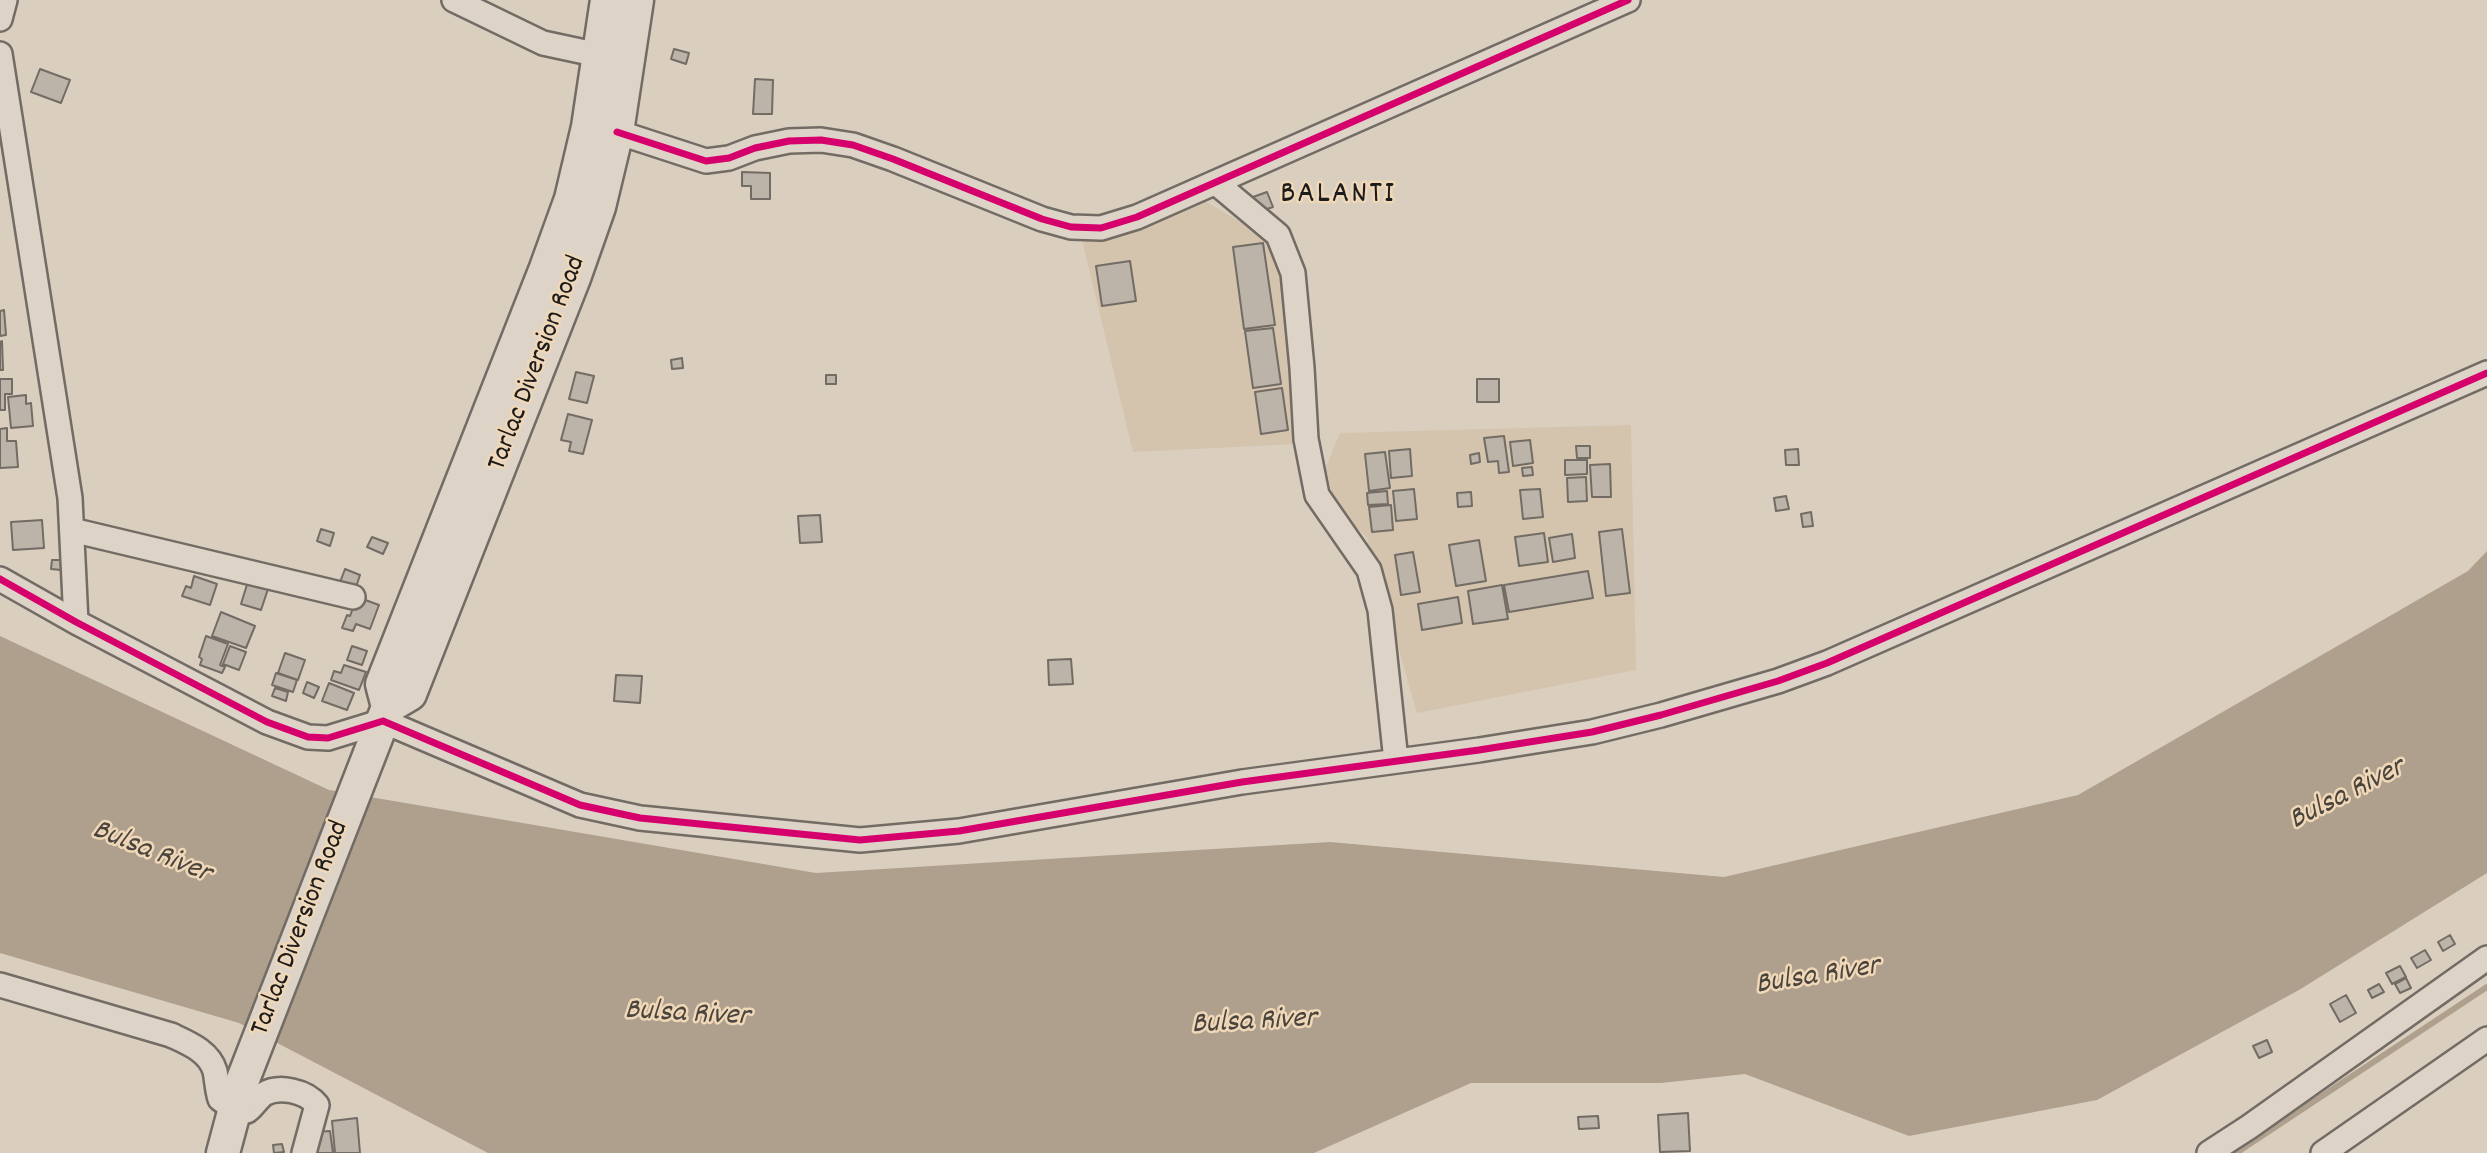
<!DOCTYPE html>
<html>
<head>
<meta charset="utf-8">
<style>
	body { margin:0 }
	canvas { display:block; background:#dacebe }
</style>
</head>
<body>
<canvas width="2487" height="1153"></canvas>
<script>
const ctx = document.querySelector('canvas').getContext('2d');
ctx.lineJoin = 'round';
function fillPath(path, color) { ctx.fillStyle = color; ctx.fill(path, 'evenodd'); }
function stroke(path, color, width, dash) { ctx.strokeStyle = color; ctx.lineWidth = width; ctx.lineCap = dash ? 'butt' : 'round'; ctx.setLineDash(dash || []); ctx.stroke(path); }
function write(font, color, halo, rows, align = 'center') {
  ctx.font = font + ' Dekko,sans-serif'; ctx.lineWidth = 5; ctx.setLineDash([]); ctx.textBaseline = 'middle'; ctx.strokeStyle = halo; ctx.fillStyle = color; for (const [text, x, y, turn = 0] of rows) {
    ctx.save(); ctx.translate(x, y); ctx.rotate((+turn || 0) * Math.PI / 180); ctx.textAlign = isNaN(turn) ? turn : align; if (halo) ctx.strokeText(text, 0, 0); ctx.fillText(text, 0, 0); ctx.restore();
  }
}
const built = new Path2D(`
	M 1205,201 L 1268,238 L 1280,268 L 1296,444 L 1133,452 L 1082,240 Z
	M 1631,425 L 1636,670 L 1417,713 L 1367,538 L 1334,505 L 1326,467 L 1340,433 Z`);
const water = new Path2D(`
	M 2487,551 L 2487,873 L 2299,990 L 2097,1100 L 1909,1136 L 1745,1074 L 1661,1083 L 1471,1083 L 1314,1153 L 488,1153 L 239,1023 L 0,953 L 0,636 L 329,790 L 816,873 L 1330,842 L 1724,877 L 2078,795 L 2468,571 Z`);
const stream = new Path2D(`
	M 2236,1153 L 2487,987`);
const building = new Path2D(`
	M 674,49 L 689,53 L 686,64 L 671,59 Z
	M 40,69 L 70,80 L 61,103 L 31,92 Z
	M 755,79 L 773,80 L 772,114 L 753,114 Z
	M 742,172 L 770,173 L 770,199 L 751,199 L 751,186 L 742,186 Z
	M 1267,192 L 1273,207 L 1258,212 L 1253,197 Z
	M 1263,243 L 1275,325 L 1244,329 L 1233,247 Z
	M 1130,261 L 1136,301 L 1102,306 L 1096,266 Z
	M 4,310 L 6,335 L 0,336 L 0,311 Z
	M 1273,328 L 1281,384 L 1253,388 L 1245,331 Z
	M 2,341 L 3,370 L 0,370 L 0,342 Z
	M 682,358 L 683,368 L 672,369 L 671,360 Z
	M 576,372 L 594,376 L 587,403 L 569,399 Z
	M 826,375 L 836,375 L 836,384 L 826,384 Z
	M 0,379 L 12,379 L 12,394 L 5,394 L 5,410 L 0,410 Z
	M 1477,379 L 1499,379 L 1499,402 L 1477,402 Z
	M 1282,388 L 1288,430 L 1261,434 L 1255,392 Z
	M 26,395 L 26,404 L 31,403 L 33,426 L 11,428 L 8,397 Z
	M 568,414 L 592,420 L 583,454 L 569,451 L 571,442 L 561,440 Z
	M 7,428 L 7,441 L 16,441 L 18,467 L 0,468 L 0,429 Z
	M 1504,436 L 1509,472 L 1499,473 L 1498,461 L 1488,462 L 1484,438 Z
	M 1530,440 L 1533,463 L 1513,466 L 1510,442 Z
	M 1576,446 L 1590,446 L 1590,458 L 1577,458 Z
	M 1410,449 L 1412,476 L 1391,478 L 1389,451 Z
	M 1798,449 L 1799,465 L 1786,465 L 1785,450 Z
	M 1385,452 L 1390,488 L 1369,491 L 1365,454 Z
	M 1479,453 L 1480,462 L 1471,464 L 1470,455 Z
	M 1565,460 L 1587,460 L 1587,474 L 1565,475 Z
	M 1610,464 L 1611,497 L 1592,497 L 1590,465 Z
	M 1532,467 L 1533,475 L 1523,476 L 1522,468 Z
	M 1586,477 L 1587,501 L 1568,502 L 1567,478 Z
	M 1414,489 L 1417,519 L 1396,521 L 1393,491 Z
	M 1540,489 L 1543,517 L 1523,519 L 1520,490 Z
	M 1387,491 L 1388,504 L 1368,505 L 1367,493 Z
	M 1471,492 L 1472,506 L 1458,507 L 1457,493 Z
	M 1786,496 L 1789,509 L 1776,511 L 1774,498 Z
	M 1391,505 L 1393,530 L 1372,532 L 1369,507 Z
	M 1811,512 L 1813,526 L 1803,527 L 1801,514 Z
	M 820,515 L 822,542 L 800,543 L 798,516 Z
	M 42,520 L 44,548 L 13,550 L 11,522 Z
	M 321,529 L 334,533 L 330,546 L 317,541 Z
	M 1622,529 L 1630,593 L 1606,596 L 1599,532 Z
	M 1544,533 L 1548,562 L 1519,566 L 1515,537 Z
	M 1572,534 L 1575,558 L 1553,562 L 1549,538 Z
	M 372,537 L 388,543 L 383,554 L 367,547 Z
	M 1479,540 L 1486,581 L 1456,586 L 1449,545 Z
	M 1413,552 L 1420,592 L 1401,595 L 1395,555 Z
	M 52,560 L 62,560 L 61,570 L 51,569 Z
	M 345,569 L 360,575 L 355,590 L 339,585 Z
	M 1588,571 L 1593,598 L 1509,612 L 1504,585 Z
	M 194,576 L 217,584 L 210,605 L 182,596 L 186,586 L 191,588 Z
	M 249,578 L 264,582 L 263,588 L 268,589 L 261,610 L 241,604 Z
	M 1502,585 L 1508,619 L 1473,624 L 1468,591 Z
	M 357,597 L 379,605 L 370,629 L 356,624 L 353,631 L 342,628 L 347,615 L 350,616 Z
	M 1458,597 L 1462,623 L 1422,630 L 1418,604 Z
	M 221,612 L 255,626 L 246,648 L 212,636 Z
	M 206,636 L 228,644 L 220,665 L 225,667 L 222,673 L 200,665 L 202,659 L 199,657 Z
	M 230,646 L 246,652 L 239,670 L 223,664 Z
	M 352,646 L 367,651 L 362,665 L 347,660 Z
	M 285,653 L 305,660 L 298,680 L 278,673 Z
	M 1071,659 L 1073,684 L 1049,685 L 1048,660 Z
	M 344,665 L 366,672 L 359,690 L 331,680 L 334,671 L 341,673 Z
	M 276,673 L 297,680 L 293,692 L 272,685 Z
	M 616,675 L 642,676 L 640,703 L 614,701 Z
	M 307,682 L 319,687 L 314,698 L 303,693 Z
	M 329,683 L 354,693 L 347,710 L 322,701 Z
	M 275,688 L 288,692 L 286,701 L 272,696 Z
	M 2450,935 L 2455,944 L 2443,951 L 2438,942 Z
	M 2425,950 L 2431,960 L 2417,968 L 2411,958 Z
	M 2400,966 L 2406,977 L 2392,984 L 2386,973 Z
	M 2406,978 L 2411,988 L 2400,993 L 2395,984 Z
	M 2379,984 L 2384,992 L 2372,998 L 2368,990 Z
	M 2346,995 L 2356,1013 L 2340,1022 L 2330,1004 Z
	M 2267,1040 L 2272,1052 L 2259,1058 L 2253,1046 Z
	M 1688,1113 L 1690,1151 L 1660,1152 L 1658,1115 Z
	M 1598,1116 L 1599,1128 L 1579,1129 L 1578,1117 Z
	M 357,1118 L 360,1153 L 335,1153 L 332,1121 Z
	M 330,1131 L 333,1153 L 318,1153 L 316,1132 Z
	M 282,1144 L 284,1152 L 274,1153 L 273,1145 Z`);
const minor = new Path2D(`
	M 454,0 L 543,43 L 599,55
	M 0,19 L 5,0
	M 0,54 L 70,498 L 76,622
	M 617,132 L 706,161 L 729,158 L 755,148 L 789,141 L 821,140 L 853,145 L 893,159 L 1042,219 L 1071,227 L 1101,228 L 1137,217 L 1628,0
	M 1216,183 L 1278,235 L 1293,273 L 1302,368 L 1306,439 L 1317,495 L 1369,570 L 1380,610 L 1396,761
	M 72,530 L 353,597
	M 0,579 L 76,622 L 267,722 L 308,737 L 328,738 L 383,721 L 580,805 L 640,818 L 860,840 L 959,831 L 1242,782 L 1479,750 L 1592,732 L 1661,715 L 1778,681 L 1827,663 L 2487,373
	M 0,985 L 171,1035 C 188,1043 209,1051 215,1071 C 217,1081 217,1090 220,1099 L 234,1109 L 247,1111 C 254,1106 257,1099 264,1094 C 279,1085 306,1091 317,1105 L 304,1153
	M 2209,1153 L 2249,1127 L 2487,958
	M 2323,1153 L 2487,1039`);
const secondary = new Path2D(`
	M 388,707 L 410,694 L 574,278 L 599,207 L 617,132 L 637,0
	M 223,1153 L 242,1082 L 388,707 L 382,684 L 546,268 L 571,199 L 588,127 L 607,0`);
const cycleway = new Path2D(`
	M 617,132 L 706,161 L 729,158 L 755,148 L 789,141 L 821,140 L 853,145 L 893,159 L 1042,219 L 1071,227 L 1101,228 L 1137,217 L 1628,0
	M 0,579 L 76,622 L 267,722 L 308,737 L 328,738 L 383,721 L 580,805 L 640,818 L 860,840 L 959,831 L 1242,782 L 1479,750 L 1592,732 L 1661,715 L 1778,681 L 1827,663 L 2487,373`);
const streetNames = [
	["Tarlac Diversion Road",539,364,-69],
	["Tarlac Diversion Road",302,929,-69]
];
const waterNames = [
	["Bulsa River",2348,796,-27],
	["Bulsa River",151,854,22],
	["Bulsa River",1818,978,-9],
	["Bulsa River",687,1016,3],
	["Bulsa River",1254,1024,-3]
];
const quarterNames = [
	["BALANTI",1338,197]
];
fillPath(built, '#d4c4ad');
fillPath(water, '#afa08e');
stroke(stream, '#afa08e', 6);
fillPath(building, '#bcb4a9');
stroke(building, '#726c65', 2);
stroke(minor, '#726c65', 28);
stroke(secondary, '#726c65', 37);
stroke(minor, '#ddd3c7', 23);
stroke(secondary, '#ddd3c7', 32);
stroke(cycleway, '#d6006c', 7);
write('28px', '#1c1c1c', '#efd7b7', streetNames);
write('italic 30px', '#49443d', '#efd7b7', waterNames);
ctx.letterSpacing = '2px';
write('32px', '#1c1c1c', '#efd7b7', quarterNames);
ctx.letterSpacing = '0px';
</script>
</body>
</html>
